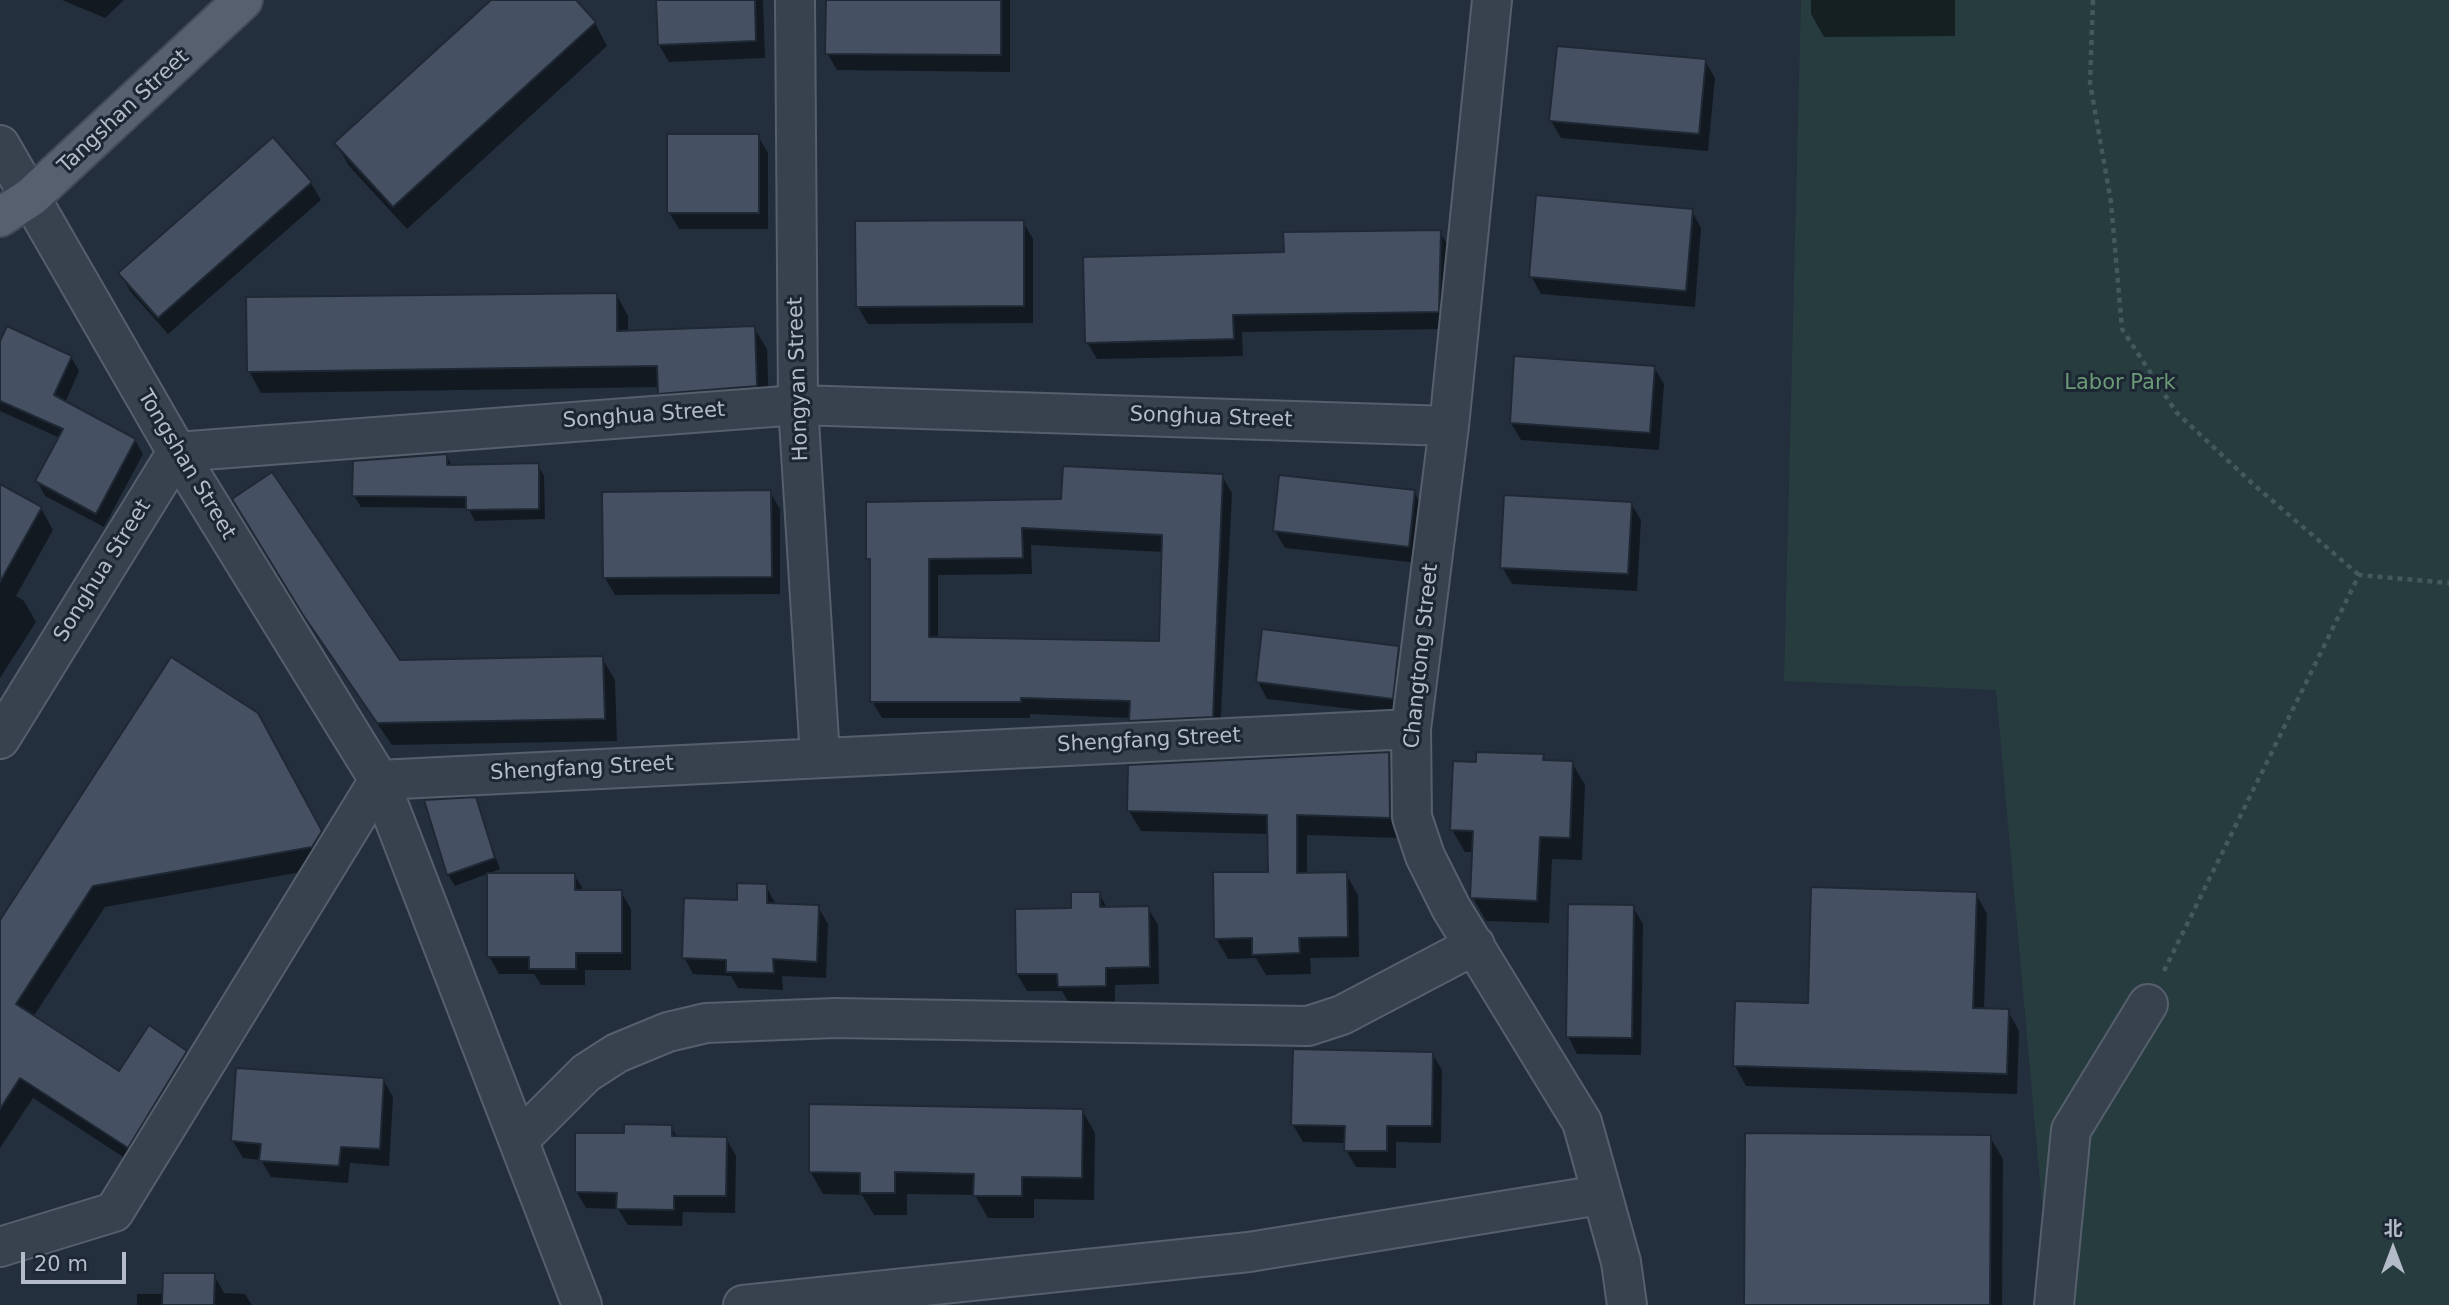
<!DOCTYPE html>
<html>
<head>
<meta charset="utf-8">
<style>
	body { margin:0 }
	#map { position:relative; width:2449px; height:1305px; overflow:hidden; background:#242f3e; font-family:"DejaVu Sans","Noto Sans SC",sans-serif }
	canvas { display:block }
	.north { position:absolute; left:2358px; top:1214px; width:70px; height:70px; -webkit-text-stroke:5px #1d2633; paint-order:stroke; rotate:0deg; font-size:19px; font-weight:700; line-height:28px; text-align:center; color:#b4bcc9 }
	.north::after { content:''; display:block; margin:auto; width:24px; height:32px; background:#b4bcc9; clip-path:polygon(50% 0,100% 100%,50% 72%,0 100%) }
	.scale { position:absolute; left:21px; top:1252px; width:105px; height:32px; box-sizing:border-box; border:4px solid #b4bcc9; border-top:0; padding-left:9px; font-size:21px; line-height:24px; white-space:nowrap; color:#b4bcc9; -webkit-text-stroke:5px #1d2633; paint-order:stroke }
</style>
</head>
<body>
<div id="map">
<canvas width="2449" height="1305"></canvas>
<div class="north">北</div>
<div class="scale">20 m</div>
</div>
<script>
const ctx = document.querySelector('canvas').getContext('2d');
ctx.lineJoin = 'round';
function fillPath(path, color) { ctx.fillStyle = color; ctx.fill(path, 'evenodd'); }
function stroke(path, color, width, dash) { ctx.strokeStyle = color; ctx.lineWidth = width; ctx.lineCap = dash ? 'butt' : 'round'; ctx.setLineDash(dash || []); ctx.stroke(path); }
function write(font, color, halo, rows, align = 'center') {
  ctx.font = font + ' "DejaVu Sans",sans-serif'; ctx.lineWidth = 6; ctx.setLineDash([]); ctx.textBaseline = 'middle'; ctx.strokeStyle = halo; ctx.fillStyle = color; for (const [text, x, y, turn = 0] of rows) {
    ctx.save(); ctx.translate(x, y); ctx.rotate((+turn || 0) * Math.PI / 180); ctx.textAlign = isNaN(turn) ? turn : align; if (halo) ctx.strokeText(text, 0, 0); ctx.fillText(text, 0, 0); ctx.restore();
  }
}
const green = new Path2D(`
	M 1801,0 L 2449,0 L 2449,1305 L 2051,1305 L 1996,690 L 1784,681 Z`);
const shadow = new Path2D(`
	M 62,0 L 124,0 L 105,18 Z
	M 494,0 L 573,0 L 595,23 L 607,46 L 407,229 L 349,166 L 336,143 Z
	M 658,0 L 763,0 L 765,58 L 669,62 L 659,45 Z
	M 827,0 L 1010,0 L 1010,72 L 837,70 L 827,53 Z
	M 1811,0 L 1955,0 L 1955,36 L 1824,37 L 1811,14 Z
	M 1705,61 L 1715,78 L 1708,151 L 1561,138 L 1551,121 Z
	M 758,136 L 768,153 L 768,229 L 679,229 L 669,212 Z
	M 272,140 L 311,183 L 321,200 L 168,334 L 130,291 L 120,274 Z
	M 1692,211 L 1701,228 L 1695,307 L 1541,294 L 1531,276 Z
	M 1023,222 L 1033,239 L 1033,323 L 868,324 L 858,307 Z
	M 1440,232 L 1450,249 L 1447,329 L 1242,332 L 1243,356 L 1097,359 L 1087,342 L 1286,254 Z
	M 616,294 L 628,316 L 628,332 L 754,328 L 767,349 L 769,407 L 673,414 L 660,387 L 261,393 L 249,371 Z
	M 0,346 L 71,357 L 79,371 L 65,403 L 135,440 L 143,454 L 104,527 L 45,496 L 37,481 L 60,438 L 0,411 Z
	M 1654,367 L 1664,384 L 1659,450 L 1521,440 L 1511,423 Z
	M 446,455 L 452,466 L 538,465 L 544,476 L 545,519 L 475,521 L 468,508 L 361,507 L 354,496 Z
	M 1222,476 L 1232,493 L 1220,733 L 1141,738 L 1131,718 L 1030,714 L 1030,718 L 882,718 L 872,701 L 872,566 L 868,559 L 1063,501 ZM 1031,545 L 1164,552 L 1161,642 L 938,639 L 938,575 L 1032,574 Z
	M 0,491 L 41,508 L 53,530 L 16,596 L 24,601 L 36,622 L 0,678 Z
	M 770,492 L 780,509 L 780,594 L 615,595 L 605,578 Z
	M 1414,492 L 1424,509 L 1418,563 L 1285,548 L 1275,531 Z
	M 1631,503 L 1641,520 L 1637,591 L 1512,584 L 1502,567 Z
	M 247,522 L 399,662 L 602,658 L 615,680 L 617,741 L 392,745 L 318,638 Z
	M 1398,647 L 1408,664 L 1402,715 L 1267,699 L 1258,682 Z
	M 269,737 L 333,854 L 324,868 L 105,907 L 33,1017 L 119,1073 L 186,1052 L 198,1073 L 140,1168 L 33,1098 L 0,1148 L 0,923 Z
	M 1388,754 L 1400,774 L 1401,838 L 1307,835 L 1307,875 L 1346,874 L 1358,895 L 1359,957 L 1310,958 L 1311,974 L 1266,975 L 1256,958 L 1228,959 L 1216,938 L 1270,873 L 1269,834 L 1141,831 L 1129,811 Z
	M 1543,756 L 1546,762 L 1572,763 L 1585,785 L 1582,860 L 1552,859 L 1549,923 L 1486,921 L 1473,898 L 1474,852 L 1465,852 L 1452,830 L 1478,764 Z
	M 475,799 L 500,869 L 455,886 L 448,875 L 426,801 Z
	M 574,875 L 585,892 L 621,892 L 631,909 L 631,970 L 585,970 L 585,985 L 541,985 L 534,974 L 499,974 L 489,956 Z
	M 766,886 L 776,905 L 818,907 L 828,924 L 826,978 L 782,976 L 783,990 L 738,988 L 731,976 L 693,974 L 684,957 L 739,902 Z
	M 1099,893 L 1107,908 L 1148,908 L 1158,925 L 1159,984 L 1115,985 L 1115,1003 L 1069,1003 L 1062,991 L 1027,991 L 1017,974 Z
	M 1976,894 L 1987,914 L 1984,1010 L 2008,1011 L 2019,1031 L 2017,1094 L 1746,1086 L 1735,1066 L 1809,1005 Z
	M 1633,907 L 1643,924 L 1641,1055 L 1577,1054 L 1568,1036 Z
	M 1432,1053 L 1442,1070 L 1441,1143 L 1396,1142 L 1396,1168 L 1356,1167 L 1346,1150 L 1346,1143 L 1303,1142 L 1293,1125 Z
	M 383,1079 L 393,1097 L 389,1166 L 350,1163 L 348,1183 L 271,1177 L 261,1160 L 243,1158 L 233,1141 Z
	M 1082,1110 L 1095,1133 L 1094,1200 L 1034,1199 L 1034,1218 L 988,1218 L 975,1195 L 907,1194 L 907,1215 L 874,1215 L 862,1195 L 823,1194 L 810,1171 Z
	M 671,1126 L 678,1138 L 726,1138 L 736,1156 L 735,1213 L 683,1212 L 682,1226 L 628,1225 L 618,1209 L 586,1208 L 576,1191 L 625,1135 Z
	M 1990,1137 L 2003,1159 L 2002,1305 L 1745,1305 Z
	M 214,1275 L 224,1293 L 245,1294 L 252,1305 L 137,1305 L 137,1294 L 164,1294 Z`);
const building = new Path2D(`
	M 491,0 L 576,0 L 596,22 L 393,207 L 334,143 Z
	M 656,0 L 755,0 L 756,41 L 658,45 Z
	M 826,0 L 1001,0 L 1001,55 L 825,54 Z
	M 1557,46 L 1706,59 L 1699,134 L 1549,121 Z
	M 667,134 L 759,134 L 759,213 L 667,213 Z
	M 273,137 L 312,182 L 158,318 L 118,273 Z
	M 1536,195 L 1693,209 L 1686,291 L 1529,277 Z
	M 1024,220 L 1024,306 L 856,307 L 855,221 Z
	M 1441,230 L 1439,312 L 1233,315 L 1234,339 L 1085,343 L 1083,257 L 1284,252 L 1283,232 Z
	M 617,293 L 617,331 L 755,326 L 757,386 L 658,394 L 657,366 L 247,372 L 246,297 Z
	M 7,326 L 72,356 L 54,395 L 136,439 L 96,514 L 35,481 L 63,429 L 0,401 L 0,341 Z
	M 1514,356 L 1655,366 L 1650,433 L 1510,423 Z
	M 447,454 L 447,465 L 539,463 L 539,509 L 466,510 L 466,497 L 352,496 L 353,461 Z
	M 1063,466 L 1223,474 L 1213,717 L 1129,721 L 1130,701 L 1021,698 L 1021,702 L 870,702 L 870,559 L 866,559 L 866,502 L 1061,499 ZM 1022,528 L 1162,535 L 1159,641 L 929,637 L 929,559 L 1023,558 Z
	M 272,472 L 400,660 L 603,656 L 605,719 L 377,723 L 303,615 L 232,499 Z
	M 1279,475 L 1415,490 L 1409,547 L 1273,531 Z
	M 0,484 L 42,507 L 0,582 Z
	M 771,490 L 772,577 L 603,578 L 602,492 Z
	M 1504,495 L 1632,502 L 1628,574 L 1500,568 Z
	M 1262,629 L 1399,646 L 1393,699 L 1256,682 Z
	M 171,657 L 258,713 L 322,831 L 312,847 L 93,886 L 16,1004 L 119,1071 L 149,1025 L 187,1051 L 128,1148 L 20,1078 L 0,1109 L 0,920 Z
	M 1389,752 L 1390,818 L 1297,815 L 1297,873 L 1347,872 L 1348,937 L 1299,938 L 1300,953 L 1252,955 L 1252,938 L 1214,939 L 1213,872 L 1268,872 L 1267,815 L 1127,811 L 1128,765 Z
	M 1476,752 L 1544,754 L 1543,760 L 1573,761 L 1570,838 L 1540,837 L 1537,901 L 1470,898 L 1473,831 L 1450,830 L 1453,761 L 1476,762 Z
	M 476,797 L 495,858 L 447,875 L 424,800 Z
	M 487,873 L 575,873 L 575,890 L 622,890 L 622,953 L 576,953 L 576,969 L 529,969 L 529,957 L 487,957 Z
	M 737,883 L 767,884 L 767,903 L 819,905 L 817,962 L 773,959 L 774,973 L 726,972 L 726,960 L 682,958 L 684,898 L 737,900 Z
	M 1811,887 L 1977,892 L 1973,1008 L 2009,1009 L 2007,1074 L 1733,1066 L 1735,1001 L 1808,1003 Z
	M 1071,892 L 1100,892 L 1100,907 L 1149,906 L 1150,967 L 1106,968 L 1106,986 L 1058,987 L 1057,974 L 1016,974 L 1015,909 L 1071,908 Z
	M 1568,904 L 1634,905 L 1632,1038 L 1566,1037 Z
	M 1293,1049 L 1433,1052 L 1432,1126 L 1387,1126 L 1387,1151 L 1344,1151 L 1345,1126 L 1291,1125 Z
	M 236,1068 L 384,1078 L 380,1149 L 341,1147 L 339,1166 L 259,1161 L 261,1144 L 231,1141 Z
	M 809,1104 L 1083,1109 L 1082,1178 L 1022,1177 L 1022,1196 L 973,1196 L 974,1174 L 895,1172 L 895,1193 L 860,1193 L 860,1173 L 809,1172 Z
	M 624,1124 L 672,1125 L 672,1136 L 727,1137 L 726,1196 L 674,1196 L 674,1210 L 616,1209 L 617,1193 L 575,1192 L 575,1133 L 624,1133 Z
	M 1745,1133 L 1991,1135 L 1990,1305 L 1744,1305 Z
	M 163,1273 L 215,1273 L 214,1305 L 162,1305 Z`);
const path = new Path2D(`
	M 2093,0 L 2090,83 L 2111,202 L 2122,329 L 2176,412 L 2254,485 L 2359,575
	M 2164,971 L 2359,575 L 2449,583`);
const minor = new Path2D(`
	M 795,0 L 798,405 L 820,757
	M 1492,0 L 1449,426 L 1411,729 L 1412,817 L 1425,856 L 1451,908 L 1582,1122 L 1621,1262 L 1627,1305
	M 0,145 L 177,452 L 379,780 L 582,1305
	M 0,739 L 177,452 L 798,405 L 1449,426
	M 519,1140 L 586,1073 L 617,1053 L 668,1032 L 706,1023 L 835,1018 L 1308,1026 L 1342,1015 L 1475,945
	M 0,1247 L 114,1212 L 379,780 L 1411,729
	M 743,1305 L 1249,1252 L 1600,1195
	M 2054,1305 L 2071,1130 L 2148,1004`);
const major = new Path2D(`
	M 0,217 L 31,197 L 243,0`);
const streetNames = [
	["Tangshan Street",124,112,-43],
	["Hongyan Street",799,379,-92],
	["Songhua Street",644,416,-4],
	["Songhua Street",1211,418,2],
	["Tongshan Street",186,465,59],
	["Songhua Street",103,571,-58],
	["Changtong Street",1422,656,-84],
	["Shengfang Street",1149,741,-3],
	["Shengfang Street",582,769,-3]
];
const parkNames = [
	["Labor Park",2120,384]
];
fillPath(green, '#263c3f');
fillPath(shadow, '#0007');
fillPath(building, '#455162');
stroke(building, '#1f2835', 2);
stroke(minor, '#565f6c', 42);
stroke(major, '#414a57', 42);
stroke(path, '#44595c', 4.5, [5, 5]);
stroke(minor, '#38414e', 38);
stroke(major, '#56606e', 38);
write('21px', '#b4bcc9', '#1d2633', streetNames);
write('21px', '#6b9a76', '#1d2633', parkNames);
</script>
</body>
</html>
